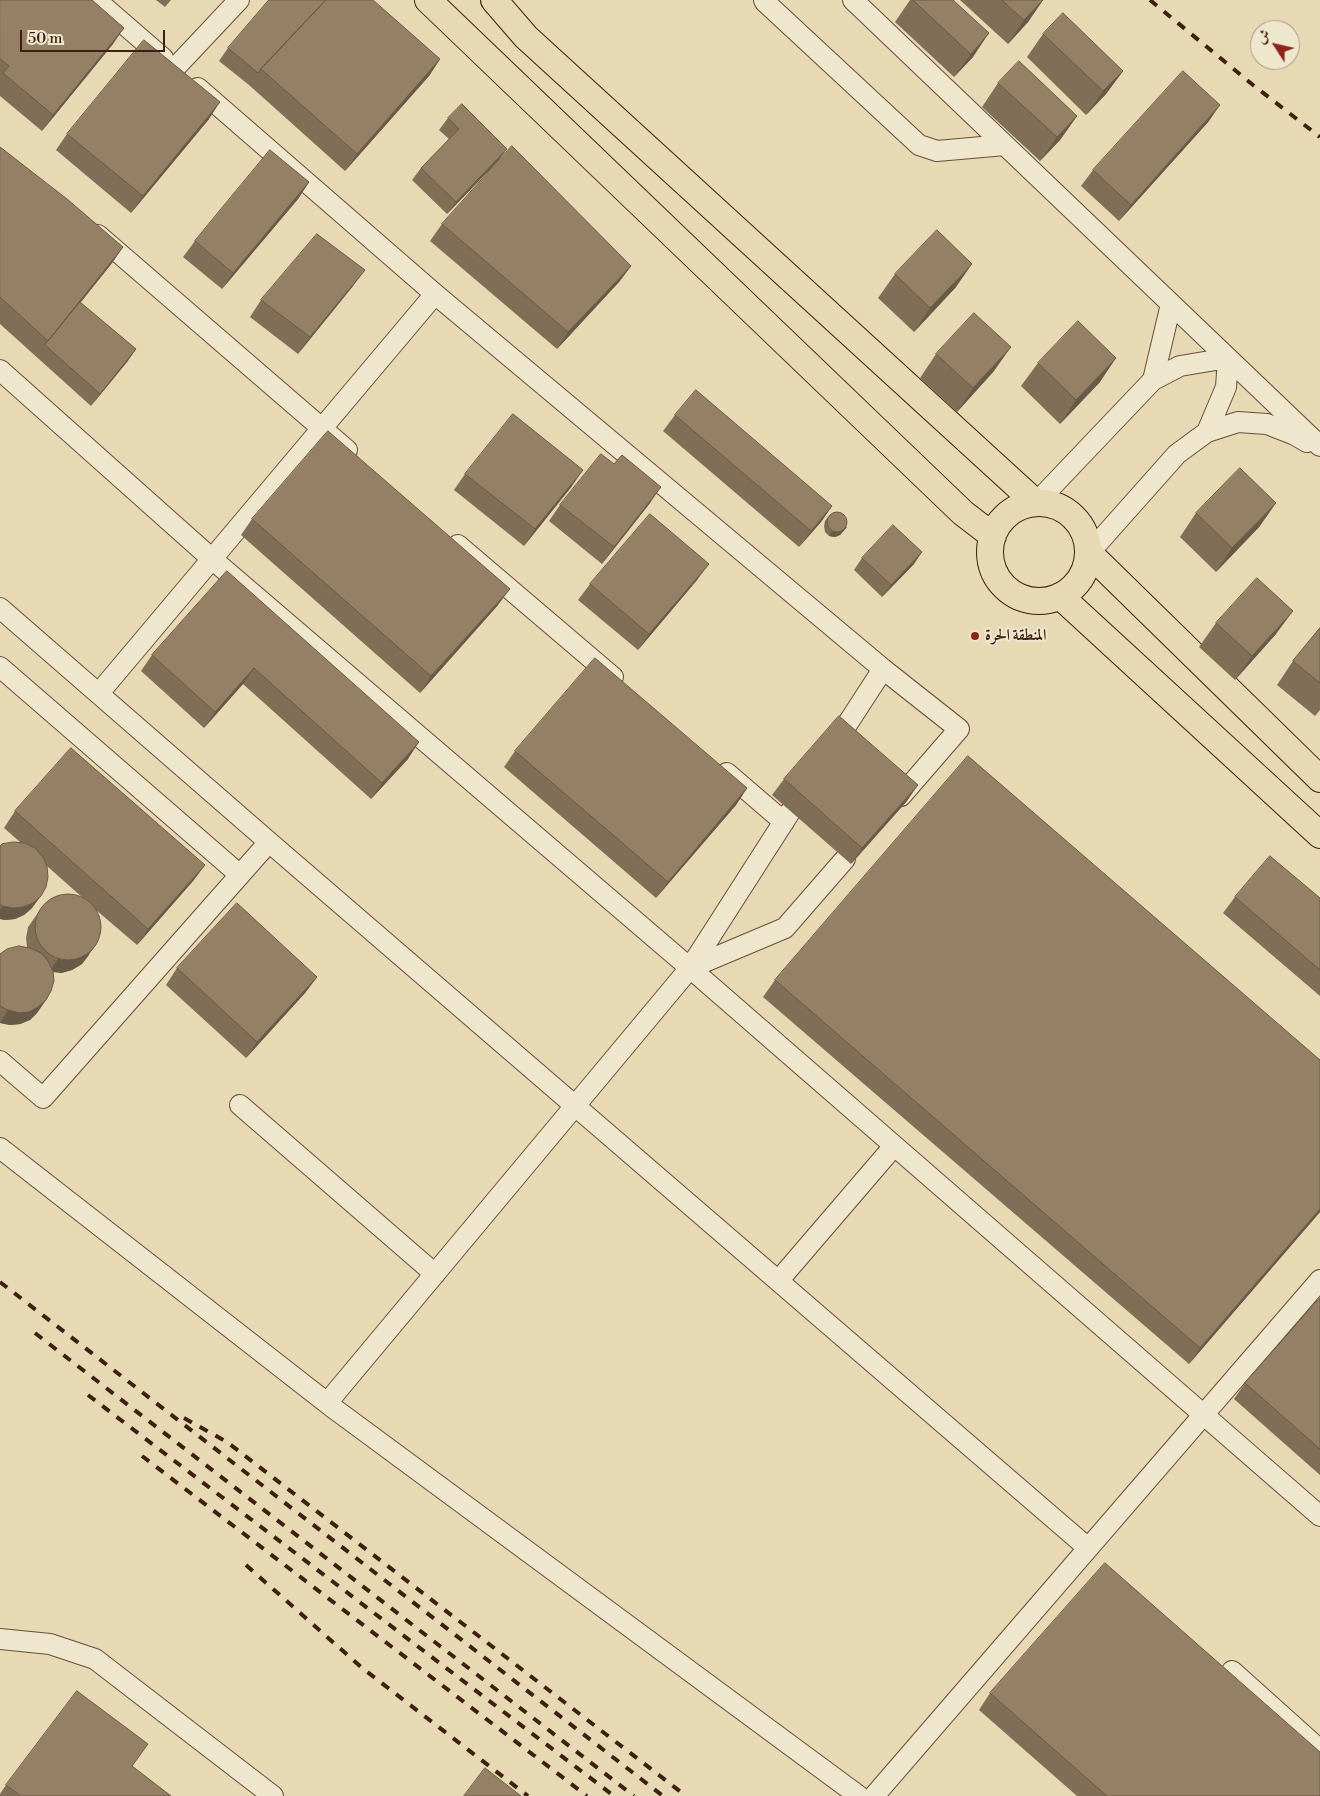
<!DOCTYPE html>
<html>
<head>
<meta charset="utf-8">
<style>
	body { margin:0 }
	#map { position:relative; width:1320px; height:1796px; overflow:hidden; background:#e6d9b3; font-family:"Libre Bodoni",Amiri,serif }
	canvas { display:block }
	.north { position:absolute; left:1250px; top:20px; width:50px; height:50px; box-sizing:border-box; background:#efe6ce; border:1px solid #a99682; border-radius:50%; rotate:305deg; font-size:14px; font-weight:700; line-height:20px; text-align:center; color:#3f1f11 }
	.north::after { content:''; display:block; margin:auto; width:18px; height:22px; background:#8f2418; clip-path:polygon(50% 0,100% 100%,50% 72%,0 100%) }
	.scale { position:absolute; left:20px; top:30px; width:145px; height:22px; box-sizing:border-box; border:2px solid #3f1f11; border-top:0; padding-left:6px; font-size:15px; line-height:18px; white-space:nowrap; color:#3f1f11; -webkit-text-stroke:4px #efe6ce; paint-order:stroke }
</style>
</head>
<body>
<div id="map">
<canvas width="1320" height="1796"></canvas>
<div class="north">ش</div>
<div class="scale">50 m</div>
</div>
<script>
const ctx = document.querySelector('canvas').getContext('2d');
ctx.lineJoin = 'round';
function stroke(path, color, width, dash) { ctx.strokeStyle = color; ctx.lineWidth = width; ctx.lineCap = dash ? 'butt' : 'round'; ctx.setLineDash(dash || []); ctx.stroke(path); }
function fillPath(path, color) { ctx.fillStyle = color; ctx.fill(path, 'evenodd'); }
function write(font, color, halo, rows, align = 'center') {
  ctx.font = font + ' "Libre Bodoni",Amiri,serif'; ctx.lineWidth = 4; ctx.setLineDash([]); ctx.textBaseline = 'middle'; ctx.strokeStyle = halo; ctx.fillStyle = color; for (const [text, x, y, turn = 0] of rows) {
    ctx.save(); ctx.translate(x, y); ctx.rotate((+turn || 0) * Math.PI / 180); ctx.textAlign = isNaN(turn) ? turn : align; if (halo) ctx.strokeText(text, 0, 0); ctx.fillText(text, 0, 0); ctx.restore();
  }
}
const minor = new Path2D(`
	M 96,0 L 163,58
	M 764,0 L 765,2 L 919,145 L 937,151 L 1005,145
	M 853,0 L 1320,446
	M 175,68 L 239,0
	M 198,88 L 435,294 L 883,669 L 959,729 L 901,796
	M 98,235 L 347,450
	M 0,370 L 212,559 L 690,968 L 1320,1516
	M 1153,380 L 1171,304
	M 1036,503 L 1153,380 L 1180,366 L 1228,358 L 1226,387 L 1207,432
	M 458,545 L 613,677
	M 1089,553 L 1177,454 L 1207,432 L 1238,422 L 1267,424 L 1295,435 L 1307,442
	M 0,608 L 269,842 L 1088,1548
	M 0,667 L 240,875
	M 99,693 L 435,294
	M 837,740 L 883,669
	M 727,773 L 784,822
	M 790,812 L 690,968 L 785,928 L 845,859
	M 0,1061 L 43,1098 L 269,842
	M 240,1105 L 435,1274
	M 0,1148 L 336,1410 L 859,1796
	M 779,1280 L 894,1146
	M 327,1403 L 690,968
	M 0,1639 L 50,1644 L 95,1659 L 273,1796
	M 1232,1671 L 1320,1750
	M 874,1796 L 1320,1280`);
const major = new Path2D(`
	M 428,0 L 963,513 L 993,536
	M 494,0 L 526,37 L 1036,503
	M990 552a49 49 0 1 1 98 0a49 49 0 1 1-98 0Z
	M 1089,553 L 1320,779
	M 1060,596 L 1320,835`);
const rail = new Path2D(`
	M 1150,0 L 1253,85 L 1320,137
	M 0,1282 L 663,1796
	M 35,1333 L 634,1796
	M 88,1395 L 614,1796
	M 184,1418 L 227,1442 L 686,1796
	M 142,1456 L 587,1796
	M 246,1565 L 361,1667 L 528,1796`);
const wall = new Path2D(`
	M 0,0 L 113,44 L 42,131 L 0,96 Z
	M 156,0 L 171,0 L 165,7 Z
	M 910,0 L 953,0 L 973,57 L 954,77 L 895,22 Z
	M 960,0 L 1043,0 L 1028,22 L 1008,44 Z
	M 1043,34 L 1123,71 L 1106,94 L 1086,115 L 1027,57 Z
	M 228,48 L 440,59 L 429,76 L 345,171 L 249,85 L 219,61 Z
	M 998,83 L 1077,116 L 1060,140 L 1040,161 L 982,107 Z
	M 448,118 L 498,161 L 447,214 L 412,180 L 421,168 L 449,139 L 439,130 Z
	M 209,119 L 131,213 L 56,150 L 67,134 Z
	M 1209,121 L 1119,221 L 1081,186 L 1093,170 Z
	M 0,147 L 123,247 L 112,263 L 80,303 L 136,349 L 127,362 L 91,406 L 0,324 Z
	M 309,182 L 298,199 L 222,289 L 183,257 L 195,241 Z
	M 442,224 L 631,266 L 619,282 L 557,349 L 430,241 Z
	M 895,274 L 956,287 L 914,332 L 878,298 Z
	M 353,286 L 298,354 L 250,317 L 261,300 Z
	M 936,354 L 994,371 L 957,412 L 920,378 Z
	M 1038,363 L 1100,382 L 1060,424 L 1021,386 Z
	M 675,415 L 832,506 L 821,522 L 799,547 L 663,431 Z
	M 614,464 L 650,503 L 602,564 L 549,521 L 560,505 Z
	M 465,474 L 572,486 L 524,546 L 454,490 Z
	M 1196,513 L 1260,526 L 1216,572 L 1180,537 Z
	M 828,517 L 847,527 L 840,535 L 835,537 L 829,536 L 825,532 L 824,526 L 825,521 Z
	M 252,519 L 498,605 L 420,693 L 241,535 Z
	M 862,558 L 914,564 L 882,597 L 854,570 Z
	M 227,571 L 408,759 L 371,799 L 243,684 L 204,728 L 141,671 L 152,655 Z
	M 697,580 L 638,650 L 578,600 L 590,584 Z
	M 1216,623 L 1276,634 L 1235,680 L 1199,647 Z
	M 1320,628 L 1320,710 L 1315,716 L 1277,685 L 1293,661 Z
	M 515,751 L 747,788 L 736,805 L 656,898 L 504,767 Z
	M 784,779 L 907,801 L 851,864 L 772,795 Z
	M 15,811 L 205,865 L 193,881 L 137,945 L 96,910 L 89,955 L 82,964 L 72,970 L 61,973 L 53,972 L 46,1000 L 37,1013 L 30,1020 L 20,1024 L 10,1025 L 0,1023 L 0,954 L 27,947 L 26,938 L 28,927 L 43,906 L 83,898 L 47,866 L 32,908 L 24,915 L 15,919 L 5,920 L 0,919 L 0,846 L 20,842 L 4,828 Z
	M 1235,897 L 1320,898 L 1320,996 L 1223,913 Z
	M 177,968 L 317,977 L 305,993 L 246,1058 L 166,985 Z
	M 775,980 L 1320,1060 L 1320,1212 L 1189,1364 L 763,997 Z
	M 1320,1298 L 1320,1475 L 1234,1399 L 1245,1383 Z
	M 990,1693 L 1320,1796 L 1077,1796 L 979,1710 Z
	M 132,1767 L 171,1796 L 0,1796 L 0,1794 L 6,1785 Z`);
const shadedWall = new Path2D(`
	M 1043,0 L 1028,22 L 1008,44 L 1024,20 Z
	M 124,28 L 113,44 L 42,131 L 53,115 Z
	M 989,33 L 973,57 L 954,77 L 971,54 Z
	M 440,59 L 429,76 L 345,171 L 357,154 Z
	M 1123,71 L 1106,94 L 1086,115 L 1103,91 Z
	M 220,102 L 209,119 L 131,213 L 143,196 Z
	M 1220,105 L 1209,121 L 1119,221 L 1131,205 Z
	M 1077,116 L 1060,140 L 1040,161 L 1057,137 Z
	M 507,149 L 498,161 L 447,214 L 456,202 Z
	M 309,182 L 298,199 L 222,289 L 233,273 Z
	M 123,247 L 112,263 L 46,346 L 48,341 Z
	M 972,264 L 956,287 L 914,332 L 930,308 Z
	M 631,266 L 619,282 L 557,349 L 568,332 Z
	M 365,270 L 353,286 L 298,354 L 310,337 Z
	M 1011,347 L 994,371 L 957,412 L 973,388 Z
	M 136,349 L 127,362 L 91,406 L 100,394 Z
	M 1116,358 L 1100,382 L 1060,424 L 1076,400 Z
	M 583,470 L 572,486 L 524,546 L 535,529 Z
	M 661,487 L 650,503 L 602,564 L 614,547 Z
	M 1276,503 L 1260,526 L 1216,572 L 1232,548 Z
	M 832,506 L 821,522 L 799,547 L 811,531 Z
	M 847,527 L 840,535 L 835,537 L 829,536 L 832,532 Z
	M 922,552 L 914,564 L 882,597 L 891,585 Z
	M 709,564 L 697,580 L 638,650 L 649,634 Z
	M 510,589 L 498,605 L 420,693 L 431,676 Z
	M 1293,611 L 1276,634 L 1235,680 L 1252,656 Z
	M 254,668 L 243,684 L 204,728 L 215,712 Z
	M 419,742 L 408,759 L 371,799 L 382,783 Z
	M 918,785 L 907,801 L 851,864 L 862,848 Z
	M 747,788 L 736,805 L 656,898 L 668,882 Z
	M 205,865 L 193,881 L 137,945 L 148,929 Z
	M 41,896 L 32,908 L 24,915 L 15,919 L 5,920 L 0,919 L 0,910 L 3,906 Z
	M 98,942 L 82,964 L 72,970 L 61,973 L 50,971 L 58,959 Z
	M 317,977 L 305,993 L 246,1058 L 257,1042 Z
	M 46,1000 L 37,1013 L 30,1020 L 20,1024 L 10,1025 L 0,1023 L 8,1010 Z
	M 1320,1209 L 1320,1212 L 1189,1364 L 1200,1348 Z`);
const building = new Path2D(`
	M 0,0 L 92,0 L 124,28 L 53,115 L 3,73 L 9,66 L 0,59 Z
	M 269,0 L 326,0 L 261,69 L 258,73 L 228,48 Z
	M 326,0 L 373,0 L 440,59 L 357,154 L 261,69 Z
	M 913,0 L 953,0 L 989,33 L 971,54 Z
	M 1002,0 L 1043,0 L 1024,20 Z
	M 1063,13 L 1123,71 L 1103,91 L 1043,34 Z
	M 144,40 L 220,102 L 143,196 L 67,134 Z
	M 1019,61 L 1077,116 L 1057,137 L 998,83 Z
	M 1183,71 L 1220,105 L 1131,205 L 1093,170 Z
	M 462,104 L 507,149 L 456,202 L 421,168 L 459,129 L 448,118 Z
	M 512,146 L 631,266 L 568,332 L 442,224 Z
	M 0,147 L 67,199 L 123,247 L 48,341 L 0,297 Z
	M 270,150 L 309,182 L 233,273 L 195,241 Z
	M 937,230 L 972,264 L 930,308 L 895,274 Z
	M 317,234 L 365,270 L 310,337 L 261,300 Z
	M 80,302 L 136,349 L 100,394 L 45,345 Z
	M 974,313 L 1011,347 L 973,388 L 936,354 Z
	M 1078,321 L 1116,358 L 1076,400 L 1038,363 Z
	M 696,390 L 832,506 L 811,531 L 675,415 Z
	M 513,414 L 583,470 L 535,529 L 465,474 Z
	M 328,431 L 510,589 L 431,676 L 252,519 Z
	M 601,454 L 614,464 L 622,455 L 661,487 L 614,547 L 560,505 Z
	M 1240,468 L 1276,503 L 1232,548 L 1196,513 Z
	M827 522a10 10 0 1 1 20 0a10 10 0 1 1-20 0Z
	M 650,514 L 709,564 L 649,634 L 590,584 Z
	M 893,525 L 922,552 L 891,585 L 862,558 Z
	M 227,571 L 419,742 L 382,783 L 254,668 L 215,712 L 152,655 Z
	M 1257,578 L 1293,611 L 1252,656 L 1216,623 Z
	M 1320,628 L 1320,683 L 1293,661 Z
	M 595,658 L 747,788 L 668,882 L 515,751 Z
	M 839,716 L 918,785 L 862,848 L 784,779 Z
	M 71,748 L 205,865 L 148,929 L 15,811 Z
	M 968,756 L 1320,1060 L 1320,1209 L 1200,1348 L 775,980 Z
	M 14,842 L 25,843 L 35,848 L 43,857 L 47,866 L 48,877 L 46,887 L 41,896 L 33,903 L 23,907 L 13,908 L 3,906 L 0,904 L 0,846 L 2,844 Z
	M 1270,856 L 1320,898 L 1320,970 L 1235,897 Z
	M35 927a33 33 0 1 1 66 0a33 33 0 1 1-66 0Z
	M 237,903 L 317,977 L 257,1042 L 177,968 Z
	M 19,946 L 30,948 L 41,953 L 48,961 L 53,971 L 54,981 L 51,991 L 46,1000 L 38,1007 L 29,1012 L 19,1013 L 8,1010 L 0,1006 L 0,954 L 7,949 Z
	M 1320,1298 L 1320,1449 L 1245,1383 Z
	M 1105,1563 L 1320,1752 L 1320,1796 L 1107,1796 L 990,1693 Z
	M 77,1691 L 148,1744 L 132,1766 L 171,1796 L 21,1796 L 6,1785 Z
	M 485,1768 L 521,1796 L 464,1796 Z`);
const markers = [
	[975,636,5,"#8f2418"]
];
const poiNames = [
	["المنطقة الحرة",985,636]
];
stroke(minor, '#694e3a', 22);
stroke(major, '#3f1f11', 28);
stroke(minor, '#efe6ce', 20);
stroke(major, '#e6d9b3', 26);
stroke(rail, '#3f1f11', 4, [9, 9]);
fillPath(wall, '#816e57');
fillPath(shadedWall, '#695a47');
fillPath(building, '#968065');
stroke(building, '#695a47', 1);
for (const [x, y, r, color] of markers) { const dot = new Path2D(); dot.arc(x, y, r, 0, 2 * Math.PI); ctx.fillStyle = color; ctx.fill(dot); stroke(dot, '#efe6ce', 2); }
write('bold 16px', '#3f1f11', '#efe6ce', poiNames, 'left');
</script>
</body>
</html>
